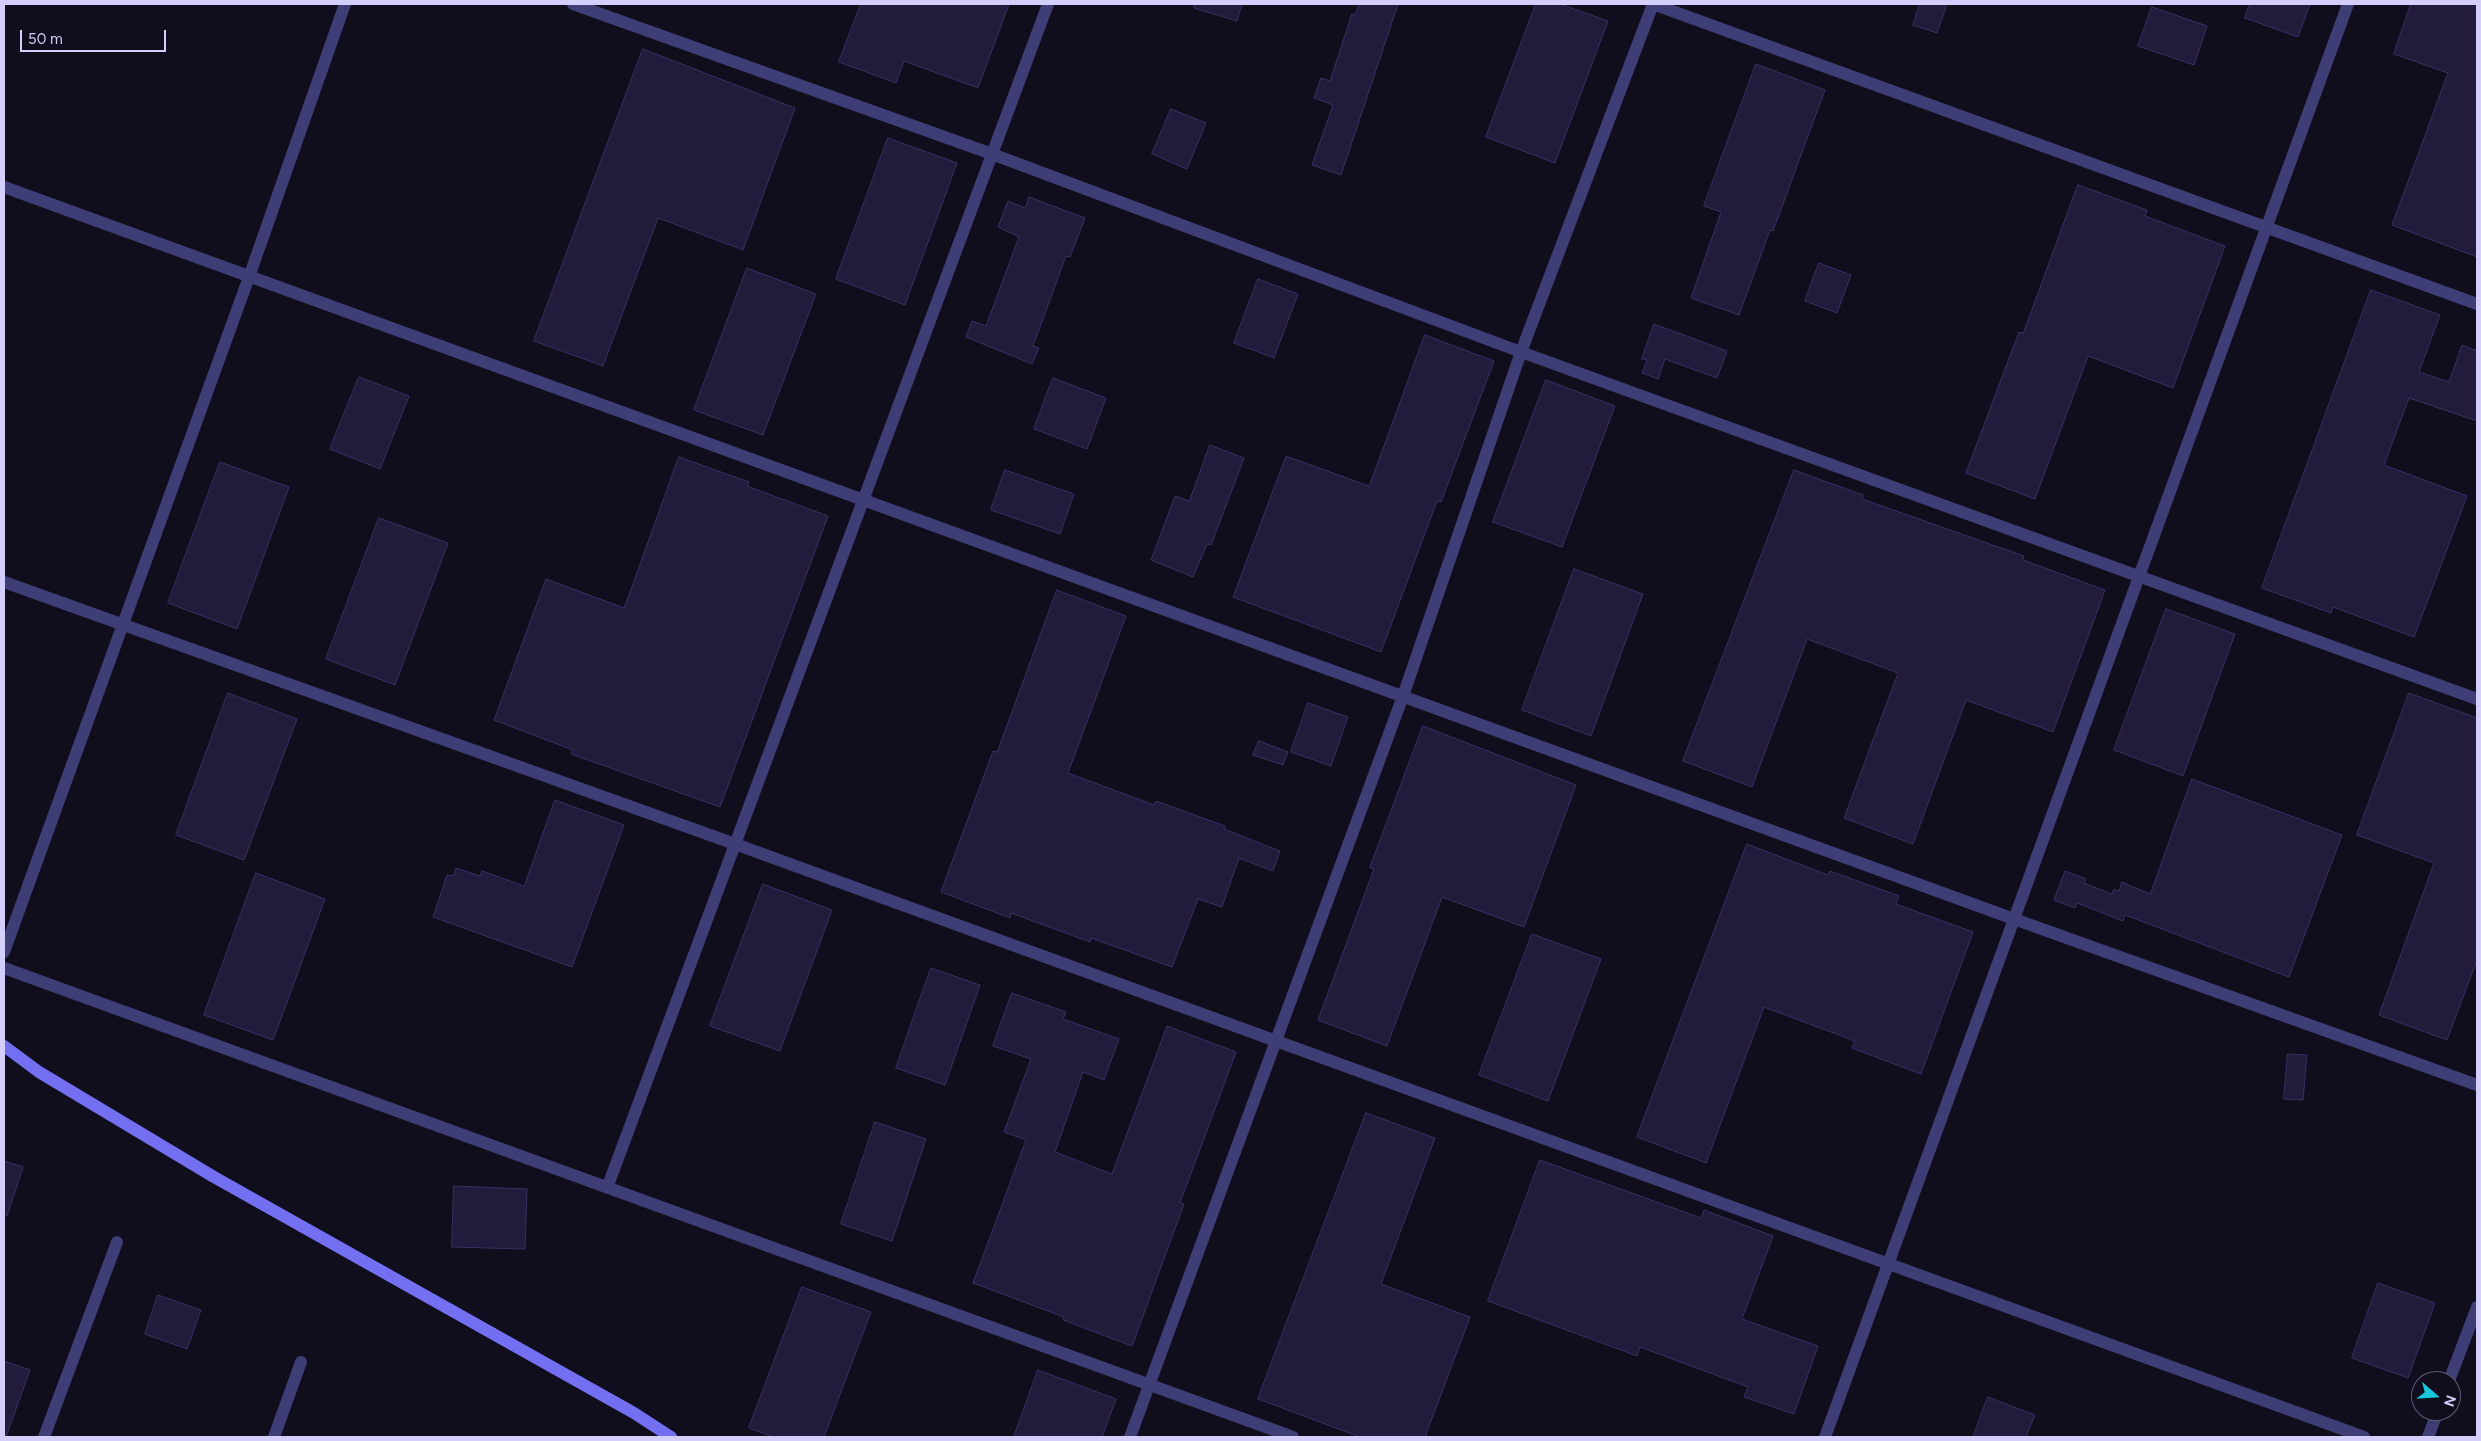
<!DOCTYPE html>
<html>
<head>
<meta charset="utf-8">
<style>
	body { margin:0 }
	#map { position:relative; width:2481px; height:1441px; overflow:hidden; background:#100d1c; font-family:Figtree,sans-serif }
	canvas { display:block }
	.frame { position:absolute; inset:0; border:5px solid #d3cefa; pointer-events:none }
	.north { position:absolute; left:2411px; top:1371px; width:50px; height:50px; box-sizing:border-box; background:#100d1c; border:1px solid #5e5a75; border-radius:50%; rotate:109deg; font-size:14px; font-weight:700; line-height:20px; text-align:center; color:#d3cefa }
	.north::after { content:''; display:block; margin:auto; width:18px; height:22px; background:#17c8dc; clip-path:polygon(50% 0,100% 100%,50% 72%,0 100%) }
	.scale { position:absolute; left:20px; top:30px; width:146px; height:22px; box-sizing:border-box; border:2px solid #d3cefa; border-top:0; padding-left:6px; font-size:15px; line-height:18px; white-space:nowrap; color:#d3cefa; -webkit-text-stroke:4px #100d1c; paint-order:stroke }
</style>
</head>
<body>
<div id="map">
<canvas width="2481" height="1441"></canvas>
<div class="frame"></div>
<div class="north">N</div>
<div class="scale">50 m</div>
</div>
<script>
const ctx = document.querySelector('canvas').getContext('2d');
ctx.lineJoin = 'round';
function fillPath(path, color) { ctx.fillStyle = color; ctx.fill(path, 'evenodd'); }
function stroke(path, color, width, dash) { ctx.strokeStyle = color; ctx.lineWidth = width; ctx.lineCap = dash ? 'butt' : 'round'; ctx.setLineDash(dash || []); ctx.stroke(path); }
const building = new Path2D(`
	M 861,4 L 1009,4 L 978,88 L 904,61 L 896,83 L 839,62 Z
	M 1195,4 L 1242,4 L 1237,21 L 1194,8 Z
	M 1359,4 L 1398,4 L 1341,175 L 1312,165 L 1333,105 L 1314,98 L 1321,78 L 1330,81 L 1352,14 L 1355,15 Z
	M 1536,4 L 1560,4 L 1608,21 L 1555,163 L 1486,137 Z
	M 1920,4 L 1947,4 L 1937,33 L 1913,25 Z
	M 2250,4 L 2310,4 L 2298,37 L 2245,18 Z
	M 2411,4 L 2477,4 L 2477,257 L 2392,225 L 2448,73 L 2394,54 Z
	M 2152,7 L 2207,26 L 2194,65 L 2138,46 Z
	M 643,49 L 795,108 L 743,250 L 658,218 L 603,366 L 534,341 Z
	M 1756,64 L 1825,90 L 1773,231 L 1770,230 L 1739,315 L 1691,298 L 1721,212 L 1704,206 Z
	M 1171,109 L 1206,123 L 1187,169 L 1152,154 Z
	M 888,138 L 957,163 L 905,305 L 836,279 Z
	M 2078,185 L 2147,210 L 2145,216 L 2225,246 L 2173,388 L 2088,356 L 2035,499 L 1966,473 L 2019,332 L 2023,333 Z
	M 1029,197 L 1085,218 L 1070,257 L 1066,256 L 1033,346 L 1039,348 L 1032,364 L 966,337 L 972,321 L 986,326 L 1019,237 L 998,227 L 1008,201 L 1025,208 Z
	M 1819,263 L 1851,275 L 1837,313 L 1805,301 Z
	M 747,268 L 816,294 L 763,435 L 694,410 Z
	M 1258,279 L 1298,294 L 1274,358 L 1234,343 Z
	M 2371,290 L 2440,315 L 2419,372 L 2449,382 L 2462,345 L 2477,351 L 2477,421 L 2409,398 L 2384,465 L 2467,496 L 2414,637 L 2333,607 L 2331,613 L 2262,588 Z
	M 1654,324 L 1727,351 L 1717,378 L 1665,359 L 1658,379 L 1642,373 L 1647,360 L 1642,359 Z
	M 1425,335 L 1494,361 L 1441,502 L 1437,501 L 1381,652 L 1233,597 L 1286,456 L 1369,486 Z
	M 359,377 L 409,396 L 380,469 L 330,449 Z
	M 1053,378 L 1106,398 L 1087,449 L 1034,429 Z
	M 1546,380 L 1615,406 L 1562,547 L 1493,522 Z
	M 1210,445 L 1244,458 L 1211,545 L 1207,544 L 1193,577 L 1151,560 L 1175,496 L 1189,501 Z
	M 679,457 L 749,482 L 747,486 L 828,516 L 720,807 L 571,754 L 573,750 L 494,720 L 546,579 L 624,608 Z
	M 220,462 L 289,487 L 237,629 L 168,603 Z
	M 1005,470 L 1074,494 L 1060,534 L 991,510 Z
	M 1794,470 L 1863,495 L 1862,499 L 2024,556 L 2023,560 L 2105,590 L 2053,732 L 1966,700 L 1913,844 L 1844,818 L 1898,673 L 1807,639 L 1752,787 L 1683,761 Z
	M 379,518 L 448,543 L 395,685 L 326,659 Z
	M 1574,569 L 1643,594 L 1591,736 L 1522,710 Z
	M 1057,590 L 1126,616 L 1068,773 L 1154,805 L 1156,801 L 1225,826 L 1224,829 L 1280,851 L 1273,871 L 1239,858 L 1222,907 L 1198,899 L 1172,967 L 1091,938 L 1090,942 L 1011,913 L 1010,918 L 941,892 L 993,751 L 997,752 Z
	M 2166,609 L 2235,634 L 2183,776 L 2114,750 Z
	M 228,693 L 297,719 L 244,860 L 176,835 Z
	M 2409,693 L 2477,718 L 2477,960 L 2447,1040 L 2379,1015 L 2434,863 L 2357,835 Z
	M 1308,703 L 1348,717 L 1331,766 L 1291,752 Z
	M 1423,726 L 1576,785 L 1524,927 L 1442,897 L 1387,1046 L 1318,1020 L 1374,869 L 1370,868 Z
	M 1259,741 L 1288,752 L 1283,765 L 1253,755 Z
	M 2192,779 L 2342,835 L 2289,977 L 2125,915 L 2123,921 L 2077,903 L 2075,908 L 2054,900 L 2065,871 L 2086,879 L 2084,883 L 2112,894 L 2114,889 L 2119,891 L 2122,882 L 2150,894 Z
	M 555,800 L 624,825 L 572,967 L 433,917 L 447,875 L 453,876 L 456,868 L 480,876 L 482,871 L 524,886 Z
	M 1747,844 L 1828,875 L 1830,871 L 1899,896 L 1896,904 L 1973,932 L 1921,1074 L 1852,1048 L 1855,1041 L 1764,1007 L 1706,1163 L 1637,1137 Z
	M 256,873 L 325,899 L 273,1040 L 204,1015 Z
	M 763,884 L 832,910 L 780,1051 L 710,1026 Z
	M 1532,934 L 1601,959 L 1548,1101 L 1479,1075 Z
	M 931,968 L 980,985 L 945,1085 L 896,1068 Z
	M 1012,993 L 1066,1012 L 1063,1019 L 1119,1039 L 1104,1080 L 1083,1072 L 1055,1152 L 1112,1174 L 1167,1026 L 1236,1052 L 1180,1203 L 1184,1204 L 1132,1346 L 1063,1320 L 1064,1317 L 973,1283 L 1026,1140 L 1004,1132 L 1031,1059 L 993,1046 Z
	M 2288,1054 L 2307,1055 L 2303,1100 L 2284,1099 Z
	M 1366,1113 L 1435,1138 L 1381,1284 L 1470,1317 L 1425,1437 L 1360,1437 L 1258,1399 Z
	M 875,1122 L 926,1139 L 892,1241 L 841,1224 Z
	M 1540,1160 L 1701,1218 L 1704,1210 L 1773,1236 L 1742,1319 L 1818,1346 L 1794,1414 L 1744,1397 L 1748,1387 L 1640,1347 L 1637,1356 L 1488,1301 Z
	M 4,1161 L 23,1167 L 7,1216 L 4,1216 Z
	M 454,1186 L 527,1189 L 525,1249 L 452,1247 Z
	M 2378,1283 L 2435,1303 L 2408,1378 L 2352,1358 Z
	M 802,1287 L 871,1312 L 824,1437 L 773,1437 L 749,1428 Z
	M 158,1295 L 201,1310 L 187,1349 L 145,1334 Z
	M 4,1361 L 30,1370 L 6,1437 L 4,1437 Z
	M 1038,1370 L 1116,1399 L 1102,1437 L 1014,1437 Z
	M 1988,1397 L 2035,1415 L 2026,1437 L 1973,1437 Z`);
const street = new Path2D(`
	M 573,4 L 992,154 L 1521,352 L 2477,699
	M 4,187 L 2014,919 L 2477,1085
	M 4,582 L 735,844 L 2364,1437
	M 4,952 L 249,277 L 345,4
	M 4,968 L 1293,1437
	M 607,1188 L 1048,4
	M 2449,1381 L 2477,1307
	M 44,1437 L 117,1242
	M 274,1437 L 301,1362
	M 1130,1437 L 1403,696 L 1521,352 L 1653,4 L 2477,304
	M 1825,1437 L 2348,4
	M 2428,1437 L 2438,1411`);
const secondary = new Path2D(`
	M 4,1046 L 39,1072 L 214,1177 L 634,1413 L 671,1437`);
fillPath(building, '#221b3b');
stroke(building, '#3a3064', 1);
stroke(street, '#3f3d76', 12);
stroke(secondary, '#726ff0', 12);
</script>
</body>
</html>
